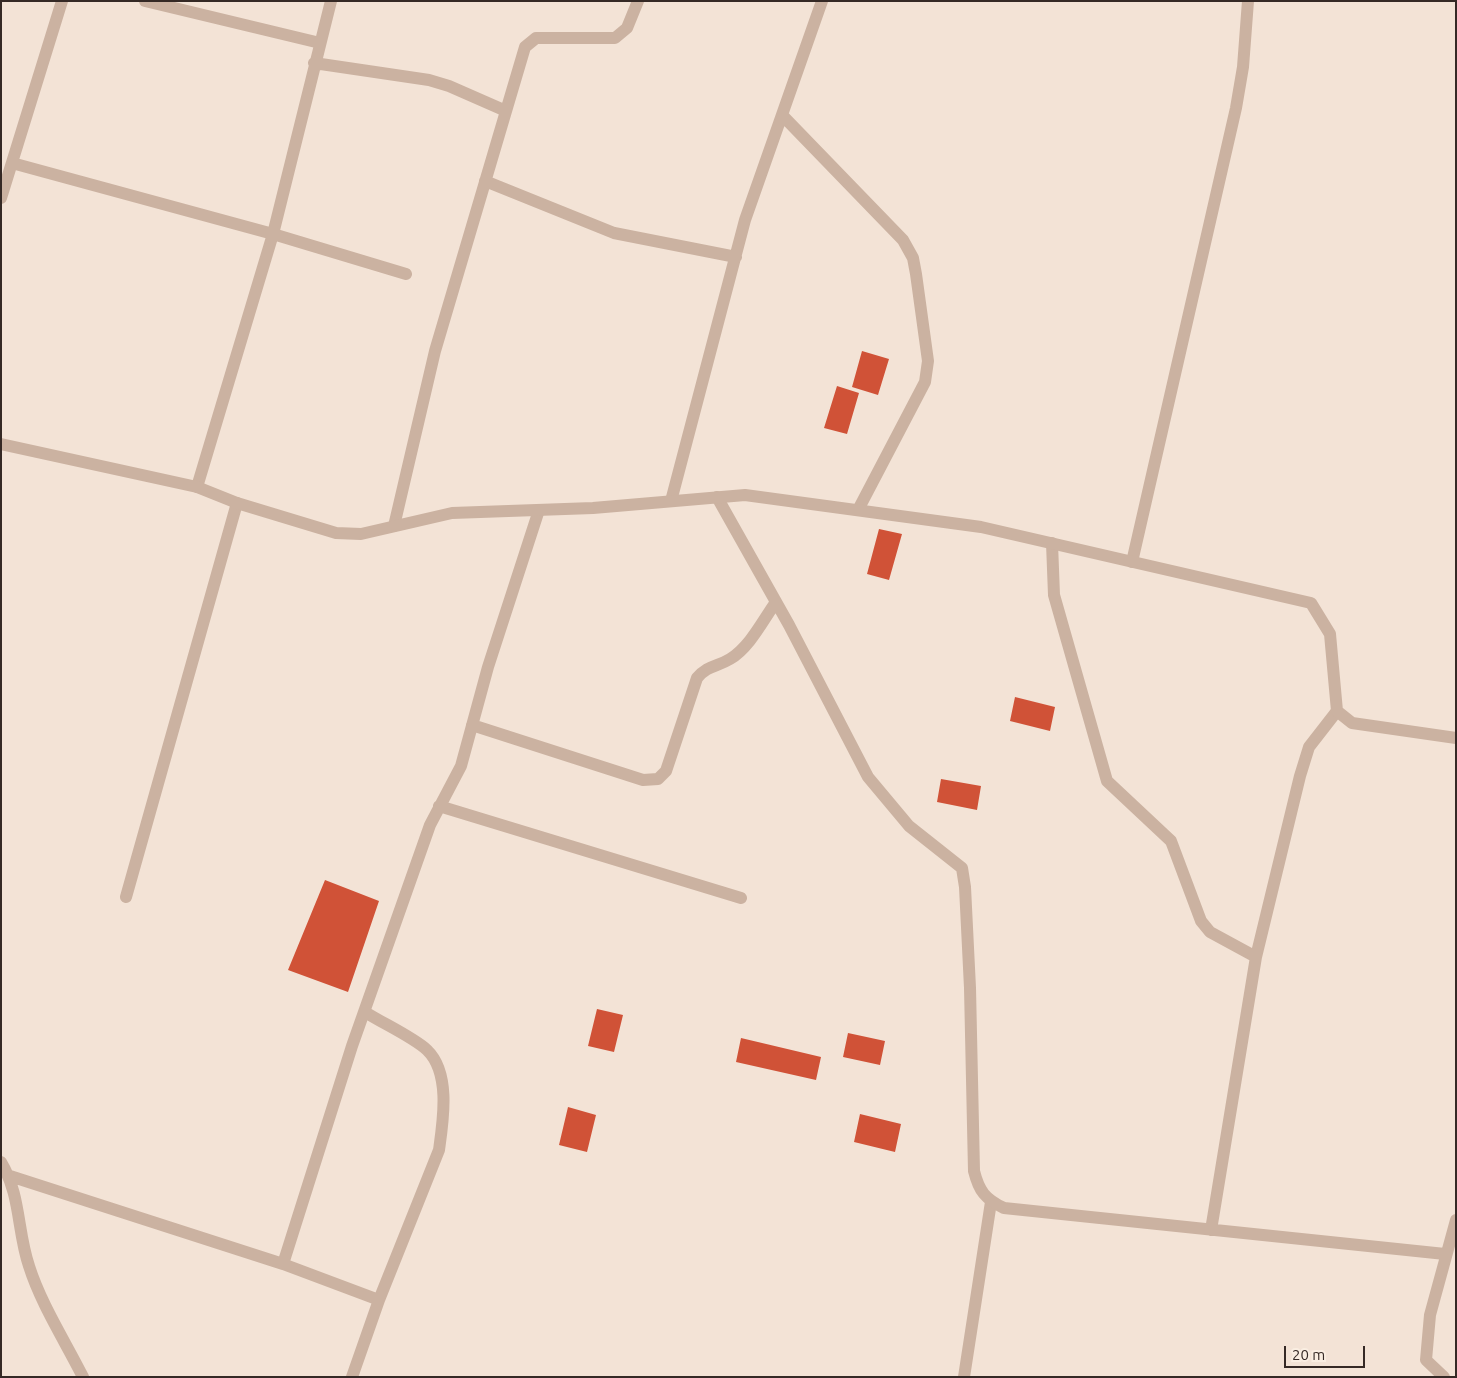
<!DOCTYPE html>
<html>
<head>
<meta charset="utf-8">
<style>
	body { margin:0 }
	#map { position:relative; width:1457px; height:1378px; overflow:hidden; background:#f3e3d6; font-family:Ubuntu,sans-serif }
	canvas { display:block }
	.frame { position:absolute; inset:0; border:2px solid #352925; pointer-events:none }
	.scale { position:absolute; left:1284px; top:1346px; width:81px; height:22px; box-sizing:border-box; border:2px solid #352925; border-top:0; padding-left:6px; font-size:15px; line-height:18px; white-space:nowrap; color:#352925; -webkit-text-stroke:4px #faeee2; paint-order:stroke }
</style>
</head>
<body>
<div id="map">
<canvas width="1457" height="1378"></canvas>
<div class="frame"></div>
<div class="scale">20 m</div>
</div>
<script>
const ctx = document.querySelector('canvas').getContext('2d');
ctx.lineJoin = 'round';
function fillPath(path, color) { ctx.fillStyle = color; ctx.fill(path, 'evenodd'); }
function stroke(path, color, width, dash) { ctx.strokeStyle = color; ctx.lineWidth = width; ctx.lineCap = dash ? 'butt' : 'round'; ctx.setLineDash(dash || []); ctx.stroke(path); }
const building = new Path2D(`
	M 862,351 L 889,359 L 878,395 L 852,387 Z
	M 837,386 L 859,393 L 847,434 L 824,428 Z
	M 879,529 L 902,534 L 889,580 L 867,574 Z
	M 1015,697 L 1055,707 L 1050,731 L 1010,721 Z
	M 941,779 L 981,786 L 977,810 L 937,802 Z
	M 325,880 L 379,901 L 348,992 L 288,970 Z
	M 597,1009 L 623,1015 L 614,1052 L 588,1046 Z
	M 848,1033 L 885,1041 L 880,1065 L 843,1057 Z
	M 741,1038 L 821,1057 L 816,1080 L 736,1062 Z
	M 568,1107 L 596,1115 L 587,1152 L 559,1145 Z
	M 860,1114 L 901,1124 L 895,1152 L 854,1142 Z`);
const service = new Path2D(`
	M 964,1377 L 991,1202`);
const minor = new Path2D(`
	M 145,1 L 320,43
	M 314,63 L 429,80 L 449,86 L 506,111
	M 782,115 L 903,240 L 913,258 L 916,274 L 928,361 L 925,382 L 858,510
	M 12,163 L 273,234 L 406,274
	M 485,181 L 614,233 L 736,257
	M 1,198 L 62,1
	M 197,487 L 273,234 L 331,1
	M 717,497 L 789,625 L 868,777 L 909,826 L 962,868 L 965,887 L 970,988 L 974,1171 C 979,1191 985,1199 1004,1208 L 1445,1254
	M 671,501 L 745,220 L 822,1
	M 394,526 L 435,351 L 525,47 L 536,38 L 615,38 L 627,28 L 638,1
	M 1052,543 L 1054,595 L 1107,781 L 1171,841 L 1201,921 L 1210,932 L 1256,957
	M 1132,562 L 1236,108 L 1243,67 L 1248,1
	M 472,725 L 643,780 L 658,779 L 666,771 L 697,678 C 708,665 717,667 730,659 C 750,647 763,620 776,602
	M 439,806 L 741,898
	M 126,897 L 237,503
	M 1,1162 C 21,1195 17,1231 29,1266 C 41,1304 65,1341 83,1377
	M 10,1176 L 283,1264 L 379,1300
	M 1211,1230 L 1256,957 L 1300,776 L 1309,747 L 1337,711
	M 283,1264 L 352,1046 L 430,825 L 461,766 L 488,667 L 539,510
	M 352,1377 L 379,1300 L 439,1150 C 443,1121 451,1073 427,1050 C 413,1037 382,1023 365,1012
	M 1444,1377 L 1426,1360 L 1430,1315 L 1456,1220`);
const tertiary = new Path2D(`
	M 1,444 L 197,487 L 237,503 L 336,533 L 361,534 L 452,513 L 593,508 L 745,495 L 981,527 L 1311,603 L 1330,634 L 1337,711 L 1352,723 L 1456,738`);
fillPath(building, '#d05237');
stroke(service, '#cbb2a1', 12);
stroke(minor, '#cbb2a1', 12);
stroke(tertiary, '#cbb2a1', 12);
</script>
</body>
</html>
